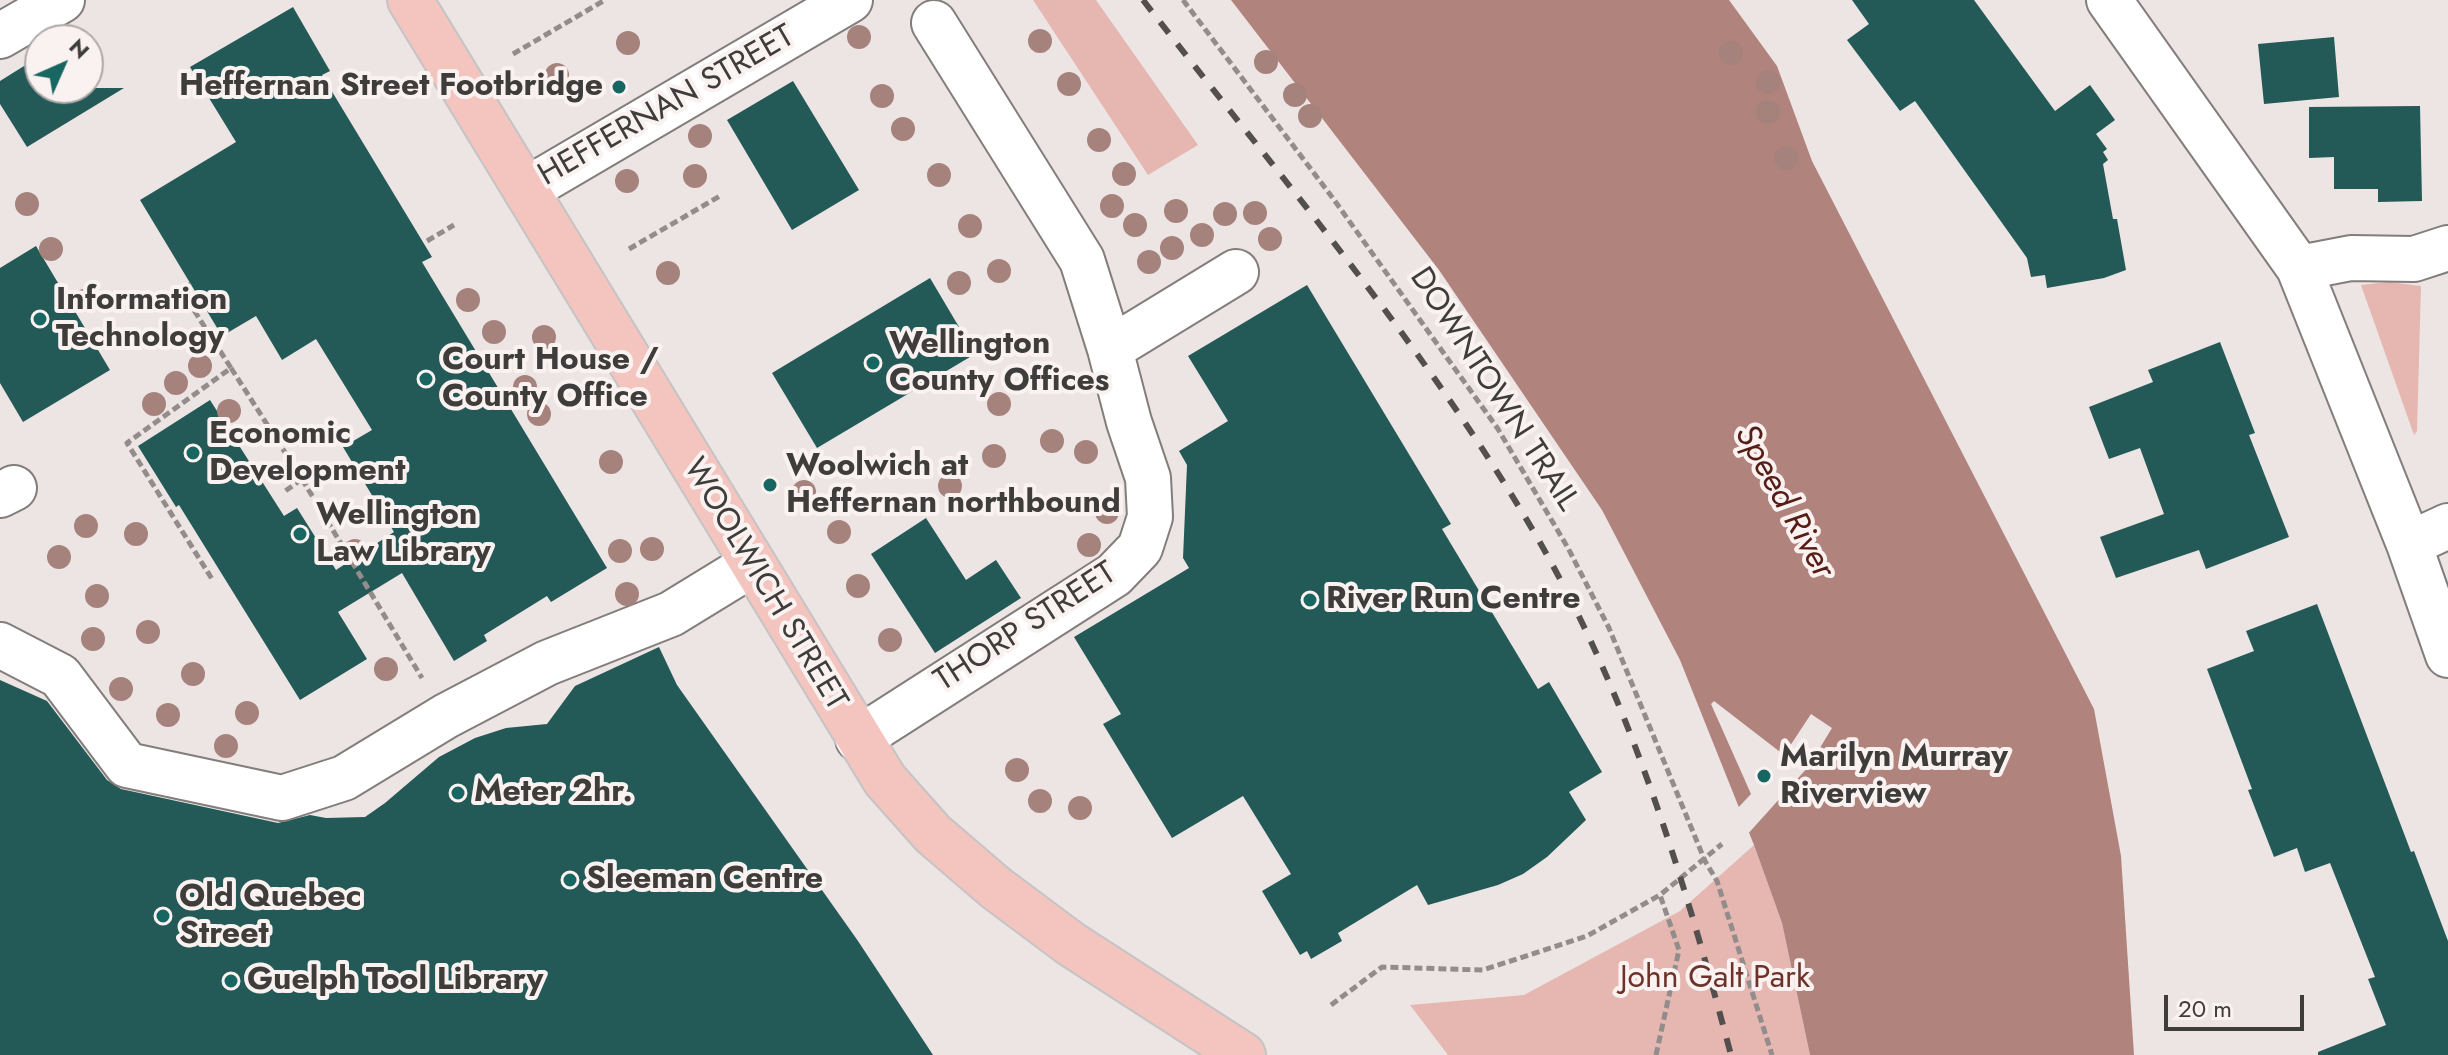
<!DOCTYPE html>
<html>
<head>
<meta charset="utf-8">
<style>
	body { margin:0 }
	#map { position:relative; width:2448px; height:1055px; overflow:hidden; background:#ece5e4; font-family:Jost,sans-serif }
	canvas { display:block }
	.north { position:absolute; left:24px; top:24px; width:80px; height:80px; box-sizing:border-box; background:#f9f2f1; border:2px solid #afa9a9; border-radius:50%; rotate:45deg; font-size:22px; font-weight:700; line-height:32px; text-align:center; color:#3f3c3c }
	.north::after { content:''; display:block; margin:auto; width:28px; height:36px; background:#186662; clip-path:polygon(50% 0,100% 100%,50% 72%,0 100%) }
	.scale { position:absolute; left:2164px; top:995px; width:140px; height:36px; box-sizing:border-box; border:4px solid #3f3c3c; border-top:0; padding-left:10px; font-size:24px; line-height:28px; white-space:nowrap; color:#3f3c3c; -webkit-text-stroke:6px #f9f2f1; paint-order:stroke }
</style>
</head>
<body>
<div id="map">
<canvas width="2448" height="1055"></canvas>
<div class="north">N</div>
<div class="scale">20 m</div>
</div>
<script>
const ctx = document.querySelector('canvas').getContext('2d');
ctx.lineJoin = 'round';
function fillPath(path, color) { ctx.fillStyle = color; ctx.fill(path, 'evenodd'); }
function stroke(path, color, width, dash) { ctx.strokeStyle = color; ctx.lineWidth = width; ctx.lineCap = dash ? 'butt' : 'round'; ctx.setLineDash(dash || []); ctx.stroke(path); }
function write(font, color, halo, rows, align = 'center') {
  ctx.font = font + ' Jost,sans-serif'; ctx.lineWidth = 8; ctx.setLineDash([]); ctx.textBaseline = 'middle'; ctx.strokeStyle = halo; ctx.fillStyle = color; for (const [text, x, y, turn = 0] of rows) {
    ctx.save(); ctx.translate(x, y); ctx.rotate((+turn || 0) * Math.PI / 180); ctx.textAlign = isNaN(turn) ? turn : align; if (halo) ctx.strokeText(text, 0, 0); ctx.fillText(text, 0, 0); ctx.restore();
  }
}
const green = new Path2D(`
	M 1033,0 L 1096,0 L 1198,145 L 1148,175 Z
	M 2389,282 L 2421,286 L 2417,431 L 2414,435 L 2361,285 Z
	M 1754,845 L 1782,923 L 1810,1055 L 1448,1055 L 1410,1005 L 1524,995 L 1680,911 Z`);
const water = new Path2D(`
	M 1231,0 L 1729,0 L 1777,66 L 1812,161 L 2094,709 L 2121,856 L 2134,1055 L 1810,1055 L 1782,923 L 1754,845 L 1680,660 L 1602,510 L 1439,270 Z`);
const pier = new Path2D(`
	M 1714,701 L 1784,755 L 1811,714 L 1832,728 L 1809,766 L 1746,836 L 1736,810 L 1751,794 L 1711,704 Z`);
const building = new Path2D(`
	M 1852,0 L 1974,0 L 2055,111 L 2090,85 L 2115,120 L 2096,134 L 2107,149 L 2103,152 L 2108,160 L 2103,164 L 2113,219 L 2117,219 L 2126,270 L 2104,278 L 2047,288 L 2045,275 L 2031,277 L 2027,258 L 1915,101 L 1900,111 L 1847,40 L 1869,24 Z
	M 293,7 L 330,71 L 322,75 L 432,257 L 422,262 L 607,568 L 551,602 L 547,596 L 484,635 L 487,641 L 454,661 L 402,573 L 338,612 L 367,659 L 300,700 L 179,505 L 176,507 L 138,446 L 210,400 L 284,516 L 297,508 L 336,570 L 394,532 L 343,447 L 372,430 L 316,339 L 282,360 L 256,316 L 222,336 L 140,200 L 236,142 L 190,67 Z
	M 2334,37 L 2339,97 L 2264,104 L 2258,44 Z
	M 40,56 L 40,88 L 124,88 L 27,147 L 0,104 L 0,81 Z
	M 793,81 L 859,190 L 792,230 L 727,120 Z
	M 2420,106 L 2422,201 L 2378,202 L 2378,189 L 2334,189 L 2334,157 L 2309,158 L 2309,107 Z
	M 36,246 L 110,370 L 23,422 L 0,383 L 0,268 Z
	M 930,278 L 975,354 L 817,448 L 772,373 Z
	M 1307,285 L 1451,524 L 1442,529 L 1538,689 L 1549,682 L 1602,772 L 1569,792 L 1586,820 L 1547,857 L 1523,874 L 1498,885 L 1428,905 L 1417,885 L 1338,933 L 1342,941 L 1311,959 L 1307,951 L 1300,955 L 1262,891 L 1291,874 L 1243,796 L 1172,838 L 1103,724 L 1121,714 L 1074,637 L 1189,568 L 1183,558 L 1187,465 L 1179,451 L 1228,421 L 1188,356 Z
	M 2220,342 L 2255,433 L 2249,435 L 2289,537 L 2206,569 L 2199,550 L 2116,578 L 2100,537 L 2164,514 L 2140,448 L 2109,459 L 2089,407 L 2153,382 L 2148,370 Z
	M 926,518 L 966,580 L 996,560 L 1021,598 L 935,653 L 871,554 Z
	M 2317,604 L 2411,852 L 2414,851 L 2448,941 L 2448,1055 L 2318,1055 L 2318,1052 L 2386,1025 L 2368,979 L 2375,977 L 2330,863 L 2305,872 L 2297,848 L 2274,857 L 2248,790 L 2252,789 L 2207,669 L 2254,651 L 2246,631 Z
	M 659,647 L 677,685 L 858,941 L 933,1055 L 0,1055 L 0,680 L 47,701 L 107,780 L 121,789 L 278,823 L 310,815 L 326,818 L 365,817 L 385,803 L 439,757 L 475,738 L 506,728 L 547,724 L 575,686 Z`);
const path = new Path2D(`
	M 1183,0 L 1332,197 L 1498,429 L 1568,548 L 1609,628 L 1705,861 L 1717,881 L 1772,1055
	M 513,54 L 605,0
	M 427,241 L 454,225
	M 629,249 L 720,196
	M 191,284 L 181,290 L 231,368 L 127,443 L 212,579
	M 231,368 L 302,479 L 284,492
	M 302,479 L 422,678
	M 1331,1005 L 1382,967 L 1483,970 L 1587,936 L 1660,895
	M 1656,1055 L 1679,950 L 1660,895 L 1722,844`);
const minor = new Path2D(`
	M 2109,0 L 2299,268 L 2409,544 L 2448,655
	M 0,36 L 62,0
	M 526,190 L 850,0
	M 2299,268 L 2351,258 L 2414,259 L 2448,248
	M 1110,349 L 1236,272
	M 0,495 L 14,488
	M 2409,544 L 2448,526
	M 0,645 L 60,676 L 127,765 L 282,798 L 344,778 L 446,716 L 547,663 L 671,614 L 751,565
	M 858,739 L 1114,575 L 1140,548 L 1150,517 L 1148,478 L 1129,422 L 1110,349 L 1082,260 L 934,23`);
const major = new Path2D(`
	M 410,0 L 885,780 L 933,834 L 996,888 L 1071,944 L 1243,1055`);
const rail = new Path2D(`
	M 1143,0 C 1279,176 1426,346 1538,539 C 1630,699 1684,878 1731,1055`);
const trees = [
	[859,37],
	[1040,41],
	[628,43],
	[1731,53],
	[1266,62],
	[557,75],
	[1768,82],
	[1069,84],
	[1295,95],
	[882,96],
	[1768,112],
	[1310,116],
	[903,129],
	[700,136],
	[1099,140],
	[1786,158],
	[1124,174],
	[939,175],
	[695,176],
	[627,181],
	[27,204],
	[1112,206],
	[1176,211],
	[1255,213],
	[1225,214],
	[1135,225],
	[970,226],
	[1202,235],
	[1270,239],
	[1172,248],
	[51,249],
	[1149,262],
	[999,271],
	[668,273],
	[959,283],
	[468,300],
	[84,301],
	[494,332],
	[544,337],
	[200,366],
	[176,383],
	[525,387],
	[154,404],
	[999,404],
	[229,411],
	[539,414],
	[1052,441],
	[1086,452],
	[994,456],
	[611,462],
	[950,486],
	[804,492],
	[1107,512],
	[86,526],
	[839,532],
	[136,534],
	[1089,545],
	[652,549],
	[355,551],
	[620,551],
	[59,557],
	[858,586],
	[627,594],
	[97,596],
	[148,632],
	[93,639],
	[890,640],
	[386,669],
	[193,674],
	[121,689],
	[247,713],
	[168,715],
	[226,746],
	[1017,770],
	[1040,801],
	[1080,808]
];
const markers = [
	[619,87,8,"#186662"],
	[40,319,8,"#186662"],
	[873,363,8,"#186662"],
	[426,379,8,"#186662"],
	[193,453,8,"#186662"],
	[770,485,8,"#186662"],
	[300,534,8,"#186662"],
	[1310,600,8,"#186662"],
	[1764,776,8,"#186662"],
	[458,793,8,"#186662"],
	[570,880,8,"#186662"],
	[163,916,8,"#186662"],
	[231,981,8,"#186662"]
];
const poiNames = [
	["Heffernan Street Footbridge",603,87,"right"],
	["Information",56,301],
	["Technology",56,338],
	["Wellington",889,345],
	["County Offices",889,382],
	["Court House /",442,361],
	["County Office",442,398],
	["Economic",209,435],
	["Development",209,472],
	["Woolwich at",786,467],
	["Heffernan northbound",786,504],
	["Wellington",316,516],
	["Law Library",316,553],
	["River Run Centre",1326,600],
	["Marilyn Murray",1780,758],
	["Riverview",1780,795],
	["Meter 2hr.",474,793],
	["Sleeman Centre",586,880],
	["Old Quebec",179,898],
	["Street",179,935],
	["Guelph Tool Library",247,981]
];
const streetNames = [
	["HEFFERNAN STREET",667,107,-30],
	["DOWNTOWN TRAIL",1493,390,57],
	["WOOLWICH STREET",764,585,59],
	["THORP STREET",1026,628,-33]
];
const parkNames = [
	["John Galt Park",1715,979]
];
const waterNames = [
	["Speed River",1783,502,61]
];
fillPath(green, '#e5b7b0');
fillPath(water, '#b0837c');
fillPath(pier, '#ece5e4');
fillPath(building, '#235956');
stroke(minor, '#837d7c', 48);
stroke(major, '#c5c4c4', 48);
stroke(path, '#928d8c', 5, [8, 4]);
stroke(minor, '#fff', 44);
stroke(major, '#f4c5bf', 44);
stroke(rail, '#534f4f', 6, [14, 14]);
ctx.fillStyle = '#a6827d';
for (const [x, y] of trees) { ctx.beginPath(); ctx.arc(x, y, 12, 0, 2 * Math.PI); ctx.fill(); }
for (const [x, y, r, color] of markers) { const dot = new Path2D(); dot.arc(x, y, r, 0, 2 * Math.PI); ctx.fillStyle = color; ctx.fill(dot); stroke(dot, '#f9f2f1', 3); }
write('bold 32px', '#3f3c3c', '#f9f2f1', poiNames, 'left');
write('32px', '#3f3c3c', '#f9f2f1', streetNames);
write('32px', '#6d3129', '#f9f2f1', parkNames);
write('italic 34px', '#561c16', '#f9f2f1', waterNames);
</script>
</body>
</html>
